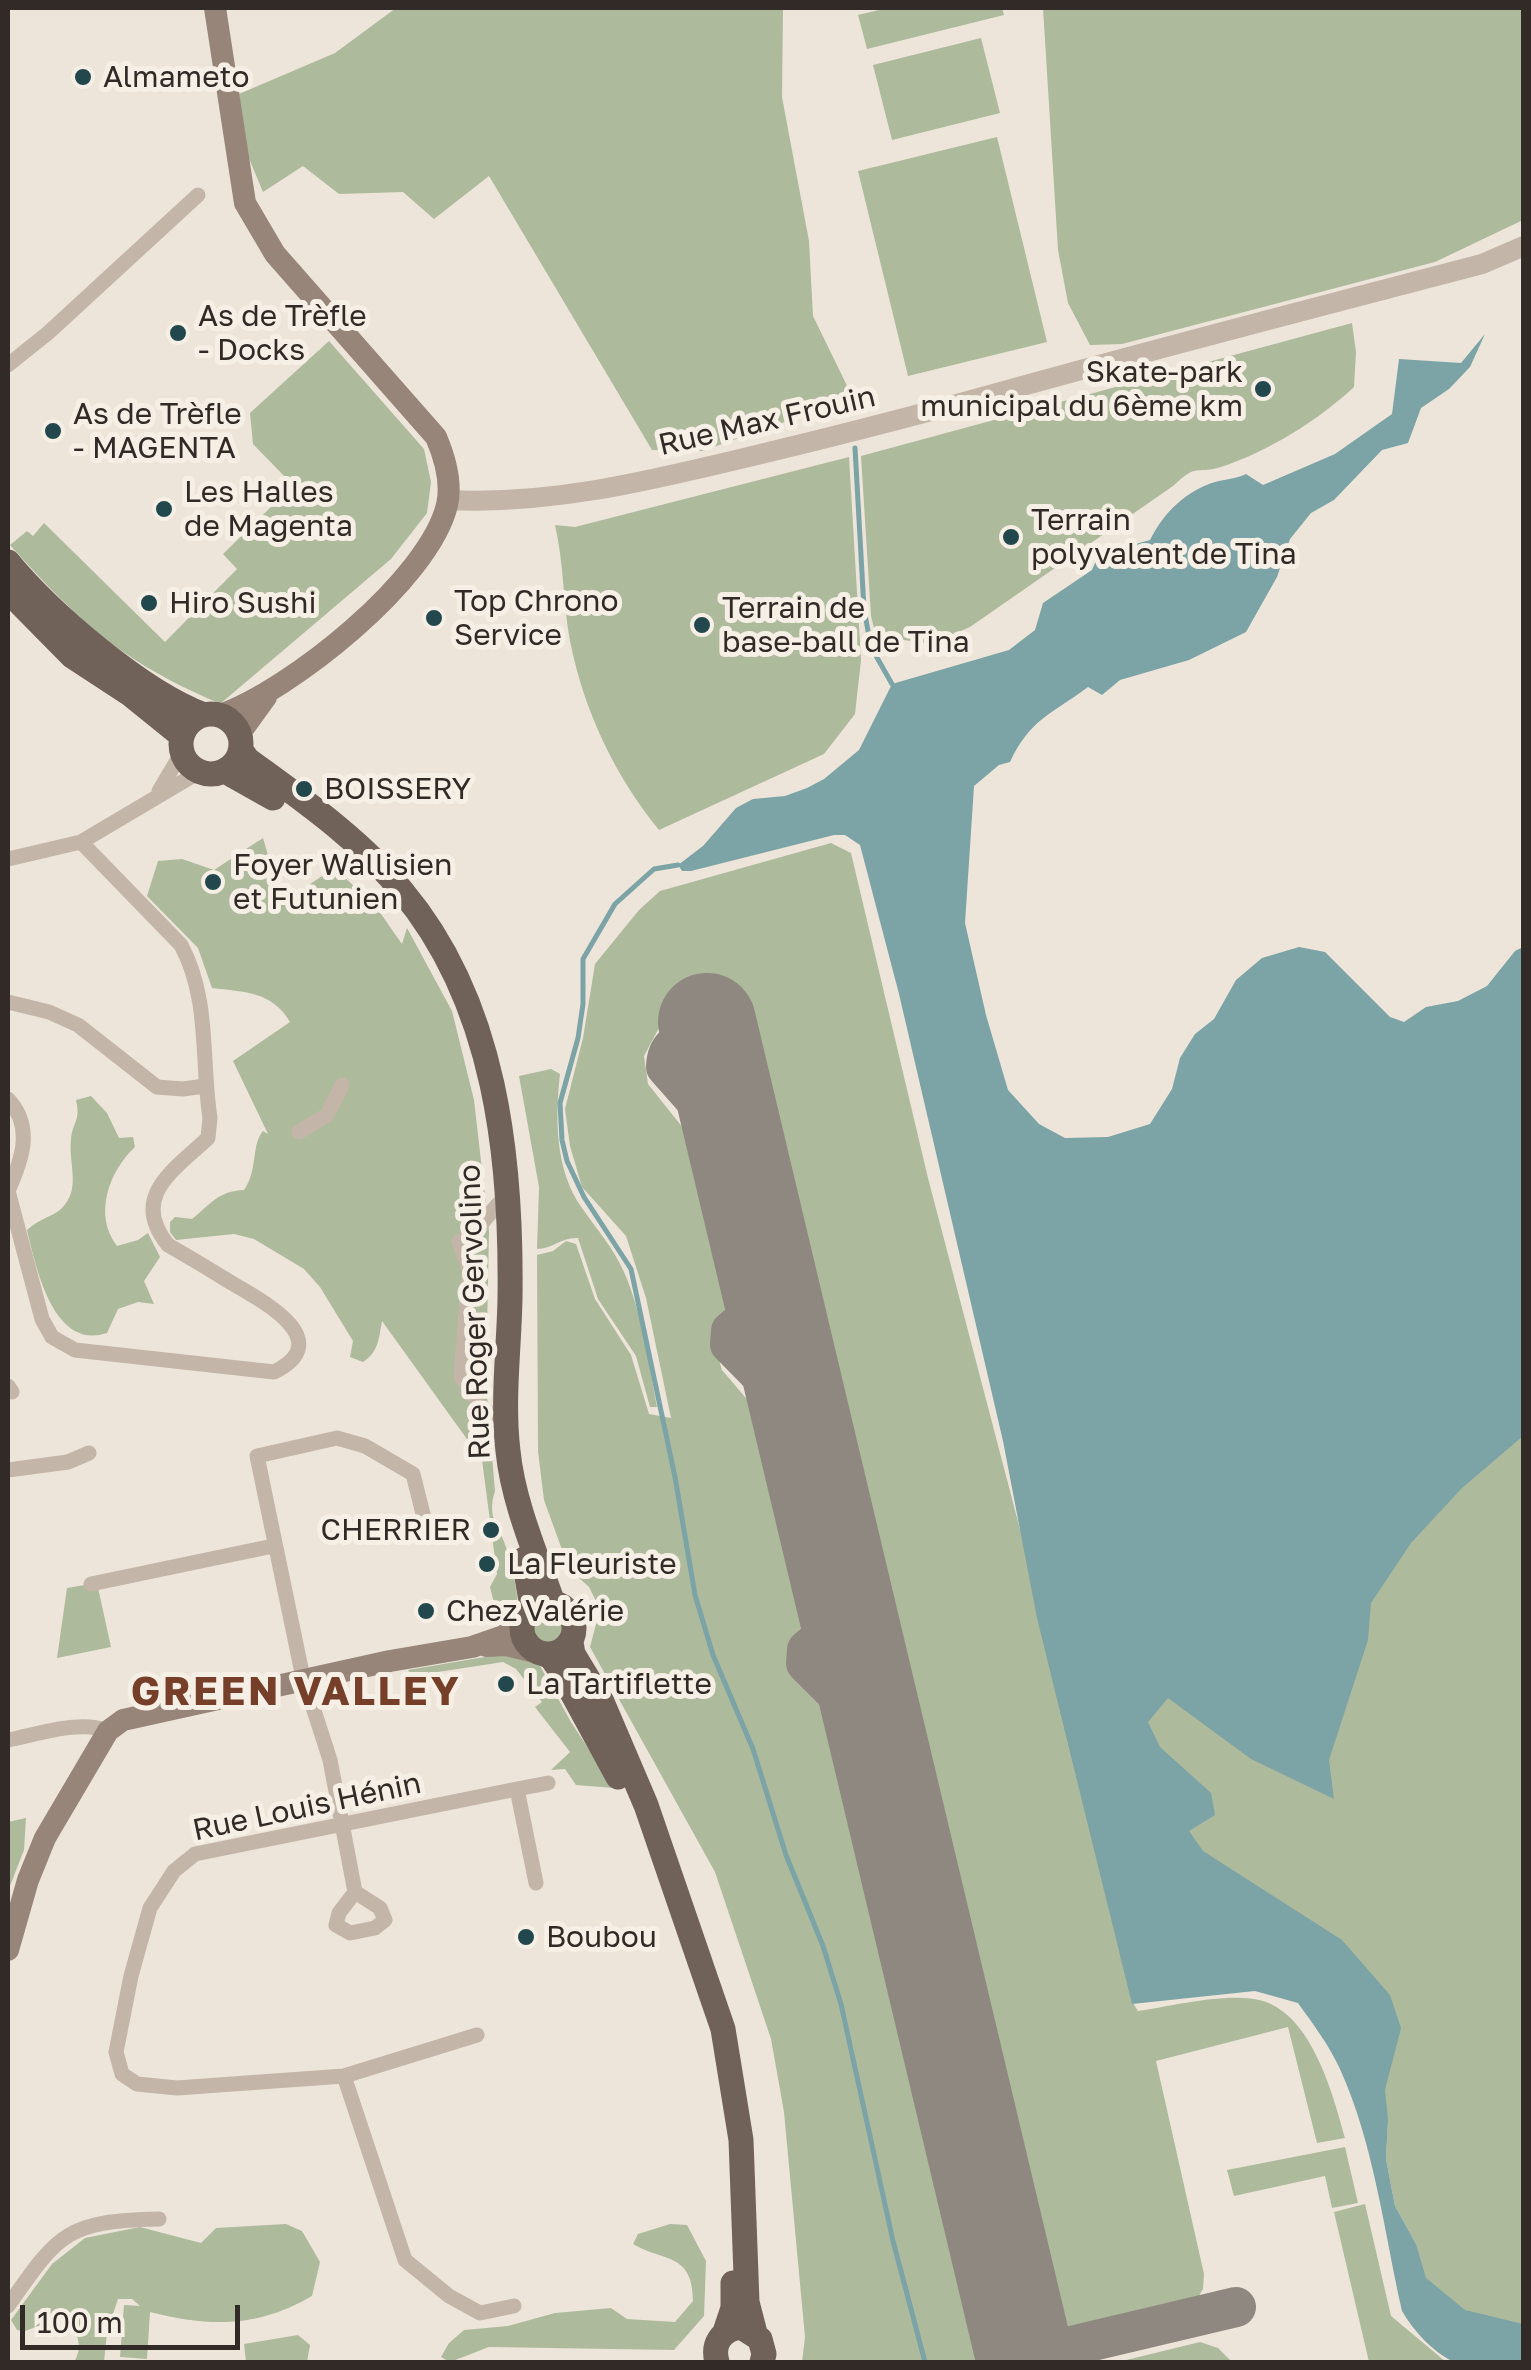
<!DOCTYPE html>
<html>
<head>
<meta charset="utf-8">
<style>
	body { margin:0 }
	#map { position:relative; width:1531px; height:2370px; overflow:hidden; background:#ede5d9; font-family:"Golos Text",sans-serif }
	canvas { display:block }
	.frame { position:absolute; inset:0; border:10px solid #312a26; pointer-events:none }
	.scale { position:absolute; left:20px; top:2305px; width:220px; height:45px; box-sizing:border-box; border:5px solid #312a26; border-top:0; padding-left:12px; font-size:30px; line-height:35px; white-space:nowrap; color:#312a26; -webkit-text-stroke:8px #f6efe5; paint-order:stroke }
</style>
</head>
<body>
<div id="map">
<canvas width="1531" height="2370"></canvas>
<div class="frame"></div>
<div class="scale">100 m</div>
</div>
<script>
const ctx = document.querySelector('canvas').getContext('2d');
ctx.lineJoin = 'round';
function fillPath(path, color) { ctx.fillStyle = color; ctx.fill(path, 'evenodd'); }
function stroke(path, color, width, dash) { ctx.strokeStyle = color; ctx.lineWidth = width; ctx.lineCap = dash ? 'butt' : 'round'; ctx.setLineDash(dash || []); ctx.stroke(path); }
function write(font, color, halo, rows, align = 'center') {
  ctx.font = font + ' "Golos Text",sans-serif'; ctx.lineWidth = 10; ctx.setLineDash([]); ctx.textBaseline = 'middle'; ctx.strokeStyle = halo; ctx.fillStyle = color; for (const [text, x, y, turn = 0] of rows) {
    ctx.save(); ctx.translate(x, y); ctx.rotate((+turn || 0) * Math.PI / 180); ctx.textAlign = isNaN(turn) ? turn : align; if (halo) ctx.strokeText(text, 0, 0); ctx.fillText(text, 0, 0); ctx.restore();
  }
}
const green = new Path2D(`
	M 396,8 L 783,8 L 782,97 L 809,241 L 813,316 L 853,398 L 702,451 L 652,450 L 489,176 L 434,219 L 403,192 L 339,194 L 303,166 L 263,192 L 248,156 L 239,94 L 335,53 Z
	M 887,8 L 1002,8 L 1004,15 L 867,49 L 858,15 Z
	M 1043,8 L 1523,8 L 1523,220 L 1435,262 L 1122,344 L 1090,345 L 1068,303 L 1058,250 Z
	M 981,38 L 1000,113 L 892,140 L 873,65 Z
	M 997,137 L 1047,342 L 908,376 L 858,171 Z
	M 1352,323 L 1356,352 L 1354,387 C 1319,420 1267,452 1221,467 C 1193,475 1199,462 1173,486 L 970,627 L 931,644 L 876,636 L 871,616 L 861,456 Z
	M 329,341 L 424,449 L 431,482 L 427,513 L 391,559 L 220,704 C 199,694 177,685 157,673 C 100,642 53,593 10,545 L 27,531 L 33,536 L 44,523 L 165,642 L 237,569 L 223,554 L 276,502 L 269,494 L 286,478 L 253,444 L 250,413 Z
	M 849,457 L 861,660 L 855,714 L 824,754 L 659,830 C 615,776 584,711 570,641 C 563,603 564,564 555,525 L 575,527 Z
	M 263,838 L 282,903 L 334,868 L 374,904 L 402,944 L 407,928 L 452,1011 L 474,1100 L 489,1231 L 486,1384 L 495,1491 C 486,1519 500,1526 507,1550 C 513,1571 519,1593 517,1614 L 506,1625 L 499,1623 L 490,1587 L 497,1574 L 482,1460 L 382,1321 C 379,1337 379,1352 363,1362 L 350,1357 L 353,1341 L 320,1287 L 304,1269 L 254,1239 L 234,1234 L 176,1240 L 170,1232 L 170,1222 L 175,1217 L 192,1219 C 211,1204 218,1191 244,1190 C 258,1171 251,1145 263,1131 L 268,1134 L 233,1061 L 290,1022 C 272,991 244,992 212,988 L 198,948 L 147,896 L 158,861 L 182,859 L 214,870 Z
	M 831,843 L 851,853 L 928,1178 L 1027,1556 L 1523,1403 L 1523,2362 L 1423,2322 L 1416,2244 L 1395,2206 L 1386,2159 L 1388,2120 L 1315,1983 L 1277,1995 L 1255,1991 L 1215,1992 L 1133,2003 L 1138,2011 C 1172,2006 1230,1991 1263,2001 C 1312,2016 1333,2094 1345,2138 L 1317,2143 L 1288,2027 L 1156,2061 L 1204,2274 L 1203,2289 L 1192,2307 L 1082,2333 L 1064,2328 L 1050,2314 L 738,1005 L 660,1026 L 644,1056 L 648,1084 L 695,1143 L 735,1290 L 712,1336 L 722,1370 L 763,1418 L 813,1620 C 757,1651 813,1696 839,1725 L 987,2362 L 802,2362 L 805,2337 L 784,2112 L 771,2039 L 715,1872 L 590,1647 L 600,1609 L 589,1587 L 569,1569 L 544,1500 L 538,1451 L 537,1255 L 553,1251 L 566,1241 L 576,1244 L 595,1299 L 631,1355 L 649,1414 L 671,1418 L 646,1298 L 626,1236 L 582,1187 L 570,1146 L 565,1109 L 583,1038 L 595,964 L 639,910 L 660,891 Z
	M 551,1069 L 560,1074 C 555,1117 555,1171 582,1208 C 597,1230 613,1247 624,1272 C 642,1313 649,1364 657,1407 L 650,1407 L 636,1356 L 598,1299 L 578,1238 C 561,1237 553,1249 537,1249 L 539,1187 L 519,1076 Z
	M 91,1096 L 107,1113 L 119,1138 L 133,1137 L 135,1147 C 109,1171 93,1215 117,1246 L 138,1240 L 148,1233 L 160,1257 L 144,1281 L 154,1304 L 138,1302 L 118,1309 L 107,1333 C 53,1351 36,1267 27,1230 C 40,1218 52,1217 61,1209 C 82,1189 68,1164 71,1139 C 73,1121 81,1121 76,1100 Z
	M 97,1583 L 111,1647 L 57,1658 L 67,1588 Z
	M533 1628a15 15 0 1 1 30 0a15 15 0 1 1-30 0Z
	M 514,1652 L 539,1664 L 571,1722 L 614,1788 L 576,1785 L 565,1769 L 551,1770 L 570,1752 L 535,1707 L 542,1702 L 516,1669 L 503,1662 L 412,1676 L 408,1670 Z
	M 26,1818 L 24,1850 L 8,1891 L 8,1822 Z
	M 1345,2147 L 1358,2203 L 1332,2208 L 1325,2176 L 1234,2196 L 1227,2170 Z
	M 1365,2204 L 1391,2316 L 1446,2362 L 1369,2362 L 1334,2212 Z
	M 286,2224 L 302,2231 L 320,2262 L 312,2296 C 257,2328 210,2327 150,2312 L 147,2359 L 120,2357 L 124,2305 L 140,2306 L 132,2299 L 118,2299 L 107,2332 L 104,2362 L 74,2362 C 83,2348 78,2336 71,2322 L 61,2318 L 25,2331 L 17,2330 L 11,2320 L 52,2264 L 85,2238 L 140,2227 L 201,2243 L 216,2228 Z
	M 670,2224 L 687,2225 L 706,2261 L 704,2316 L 674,2350 L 489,2347 L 450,2362 L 441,2357 L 449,2343 L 464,2330 L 508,2326 L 555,2313 L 611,2308 L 627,2319 L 675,2322 L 693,2301 C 693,2252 663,2262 633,2244 L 638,2234 Z
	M 298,2335 L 310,2345 L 307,2362 L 246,2362 L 244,2344 Z
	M 1200,2342 L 1218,2348 L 1232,2362 L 1118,2362 Z`);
const water = new Path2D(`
	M 1485,334 L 1470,367 L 1449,389 L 1421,408 L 1408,443 L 1382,450 L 1334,500 L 1311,513 L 1290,539 L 1277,577 L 1246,632 L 1189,660 L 1120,680 L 1102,695 L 1088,687 C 1052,714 1030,719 1010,762 L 999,765 L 974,786 L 965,923 L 986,1015 L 1008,1090 L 1039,1124 L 1065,1138 L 1108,1137 L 1150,1124 L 1172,1089 L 1180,1058 L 1195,1034 L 1214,1019 L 1236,980 L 1262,958 L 1299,947 L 1325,952 L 1390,1017 L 1404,1022 L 1426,1007 L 1458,1001 L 1487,986 L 1515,951 L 1523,947 L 1523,1436 L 1462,1488 L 1411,1543 L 1371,1603 L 1368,1640 L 1329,1760 L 1334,1799 L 1251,1759 L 1168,1698 L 1148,1722 L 1160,1747 L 1211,1793 L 1215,1815 L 1189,1831 L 1203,1851 L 1342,1940 L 1390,1995 L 1401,2028 L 1385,2090 L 1388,2120 L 1386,2159 L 1395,2206 L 1416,2244 L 1426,2278 L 1465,2310 L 1523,2324 L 1523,2362 C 1507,2362 1466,2367 1452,2361 C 1432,2351 1413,2330 1402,2311 C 1384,2231 1374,2144 1340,2069 C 1329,2045 1313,2024 1298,2003 L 1255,1991 L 1132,2004 L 1037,1618 L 1003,1441 L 899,994 L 860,845 L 845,835 L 834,835 L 691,871 L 682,871 L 678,865 L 703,846 L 736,808 L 753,799 L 785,796 L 807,788 L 824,779 L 859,750 L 892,684 L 1009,650 L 1035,630 L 1043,603 L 1092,570 L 1099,554 L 1150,540 C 1163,514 1185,491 1215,482 C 1226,479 1235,479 1246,474 L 1263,485 L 1335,454 L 1392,414 L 1399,359 L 1461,363 Z`);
const stream = new Path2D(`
	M 855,448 L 864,609 L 871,647 L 892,684
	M 678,865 L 654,869 L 615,904 L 583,959 L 583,1004 L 578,1038 L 560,1103 L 562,1140 L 567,1161 L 584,1197 L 631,1269 L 675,1477 L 695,1595 L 713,1655 L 753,1749 L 786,1855 L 823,1946 L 841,2004 L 893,2241 L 925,2362`);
const taxiway = new Path2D(`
	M 723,1091 L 727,1067 C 716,1034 667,1027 666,1067 L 722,1130 L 738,1154
	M 787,1359 L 790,1333 L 775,1316 L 750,1315 L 731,1331 L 730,1344 L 801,1416
	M 863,1678 C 870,1660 868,1646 852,1635 L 826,1633 L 807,1650 L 806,1663 L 877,1734
	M 1023,2362 L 1025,2357 L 1236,2307`);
const runway = new Path2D(`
	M 707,1022 L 1026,2362`);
const minor = new Path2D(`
	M 8,365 L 48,333 L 198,195
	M 159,791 L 182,752
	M 8,859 L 81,842 L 199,772
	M 8,1002 L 49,1012 L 78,1025 L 157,1087 L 183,1089 L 205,1086
	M 8,1099 C 34,1127 22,1160 8,1191
	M 299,1132 L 327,1115 L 342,1085
	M 8,1191 L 42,1319 L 52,1337 L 75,1350 L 274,1372 C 339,1340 259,1299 230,1282 C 209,1269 189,1257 168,1245 C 129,1197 174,1170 208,1138 L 210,1118 C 201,1059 210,999 181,945 L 81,842
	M 498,1204 L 477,1229 L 459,1242 L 469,1270 L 461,1377 L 478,1403 L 498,1421
	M 464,1342 L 483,1366
	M 8,1386 L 12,1392
	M 8,1470 L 68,1462 L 89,1453
	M 91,1584 L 273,1546
	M 8,1740 C 36,1735 80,1719 108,1731
	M 517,1789 L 548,1783
	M 355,1892 L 380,1908 L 385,1920 L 375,1928 L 350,1933 L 336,1925 L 339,1913 L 355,1892 L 330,1760 L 302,1673 L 257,1456 L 337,1438 L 365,1446 L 413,1474 L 423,1514
	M 477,2035 L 344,2076 L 177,2088 L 137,2084 L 122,2074 L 116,2052 L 131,1976 L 150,1908 L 174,1871 L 195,1854 L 517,1789 L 536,1883
	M 344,2076 L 405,2260 L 449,2296 L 480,2313 L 514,2306
	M 8,2306 C 59,2233 66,2221 159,2219`);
const tertiary = new Path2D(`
	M 448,500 C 548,505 644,482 740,459 C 824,439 907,418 990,395 C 1154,349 1318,307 1482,264 L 1524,246`);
const secondary = new Path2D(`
	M 215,8 L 245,203 L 275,254 L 436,437 C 445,458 452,483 447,505 C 429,580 291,690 220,715
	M 240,733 L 266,697
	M 486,1646 L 506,1645 L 535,1652
	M 8,1950 L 28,1880 L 45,1838 L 108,1731 L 123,1720 L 390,1661 L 472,1647 L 504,1636 L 523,1620`);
const primary = new Path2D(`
	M 8,562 C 50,613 142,692 204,715
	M 8,591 L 72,656 L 130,694 L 182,736
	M181 744a30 30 0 1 1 60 0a30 30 0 1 1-60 0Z
	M 241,750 L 247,759 C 300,798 360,839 402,891 C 496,1003 512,1158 510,1299 C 509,1349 502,1401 508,1451 C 513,1502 536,1554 553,1603
	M 225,771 L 273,798
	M 524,1559 L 532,1607
	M522 1628a26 26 0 1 1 52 0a26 26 0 1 1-52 0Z
	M 571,1642 L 573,1654 L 602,1702 L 646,1805 L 723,2029 L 741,2140 L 747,2302 L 755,2333
	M 544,1654 L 551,1657 L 558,1667 L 618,1777
	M 725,2332 L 733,2308 L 733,2283
	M 717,2362 C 712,2344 721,2330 741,2327 L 760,2339 L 764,2354 L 762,2362`);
const markers = [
	[83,77,10,"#22484d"],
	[178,333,10,"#22484d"],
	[1263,389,10,"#22484d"],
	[53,431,10,"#22484d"],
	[164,509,10,"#22484d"],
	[1011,537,10,"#22484d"],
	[149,603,10,"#22484d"],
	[434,618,10,"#22484d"],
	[702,625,10,"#22484d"],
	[304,789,10,"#22484d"],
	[213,882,10,"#22484d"],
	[491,1530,10,"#22484d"],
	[487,1564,10,"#22484d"],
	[426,1611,10,"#22484d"],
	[506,1684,10,"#22484d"],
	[526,1937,10,"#22484d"]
];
const poiNames = [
	["Almameto",103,77],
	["As de Trèfle",198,316],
	["- Docks",198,350],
	["Skate-park",1243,372,"right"],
	["municipal du 6ème km",1243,406,"right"],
	["As de Trèfle",73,414],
	["- MAGENTA",73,448],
	["Les Halles",184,492],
	["de Magenta",184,526],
	["Terrain",1031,520],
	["polyvalent de Tina",1031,554],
	["Top Chrono",454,601],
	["Service",454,635],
	["Hiro Sushi",169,603],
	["Terrain de",722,608],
	["base-ball de Tina",722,642],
	["BOISSERY",324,789],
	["Foyer Wallisien",233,865],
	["et Futunien",233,899],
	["CHERRIER",471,1530,"right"],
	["La Fleuriste",507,1564],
	["Chez Valérie",446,1611],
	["La Tartiflette",526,1684],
	["Boubou",546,1937]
];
const streetNames = [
	["Rue Max Frouin",767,421,-13],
	["Rue Roger Gervolino",475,1312,-92],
	["Rue Louis Hénin",307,1807,-12]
];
const districtNames = [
	["GREEN VALLEY",296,1692]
];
fillPath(green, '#aeba9c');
fillPath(water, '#7ca3a6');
stroke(stream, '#7ca3a6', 5);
stroke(taxiway, '#8f8880', 40);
stroke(runway, '#8f8880', 98);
stroke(minor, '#c3b5a7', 15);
stroke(tertiary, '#c3b5a7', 20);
stroke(secondary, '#978579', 22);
stroke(primary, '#716259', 25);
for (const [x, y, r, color] of markers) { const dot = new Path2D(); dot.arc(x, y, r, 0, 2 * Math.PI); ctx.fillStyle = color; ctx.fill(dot); stroke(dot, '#f6efe5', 4); }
write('30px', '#312a26', '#f6efe5', poiNames, 'left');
write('30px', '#312a26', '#f6efe5', streetNames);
ctx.letterSpacing = '2.5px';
write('bold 40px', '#753f2a', '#f6efe5', districtNames);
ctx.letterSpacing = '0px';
</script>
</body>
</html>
